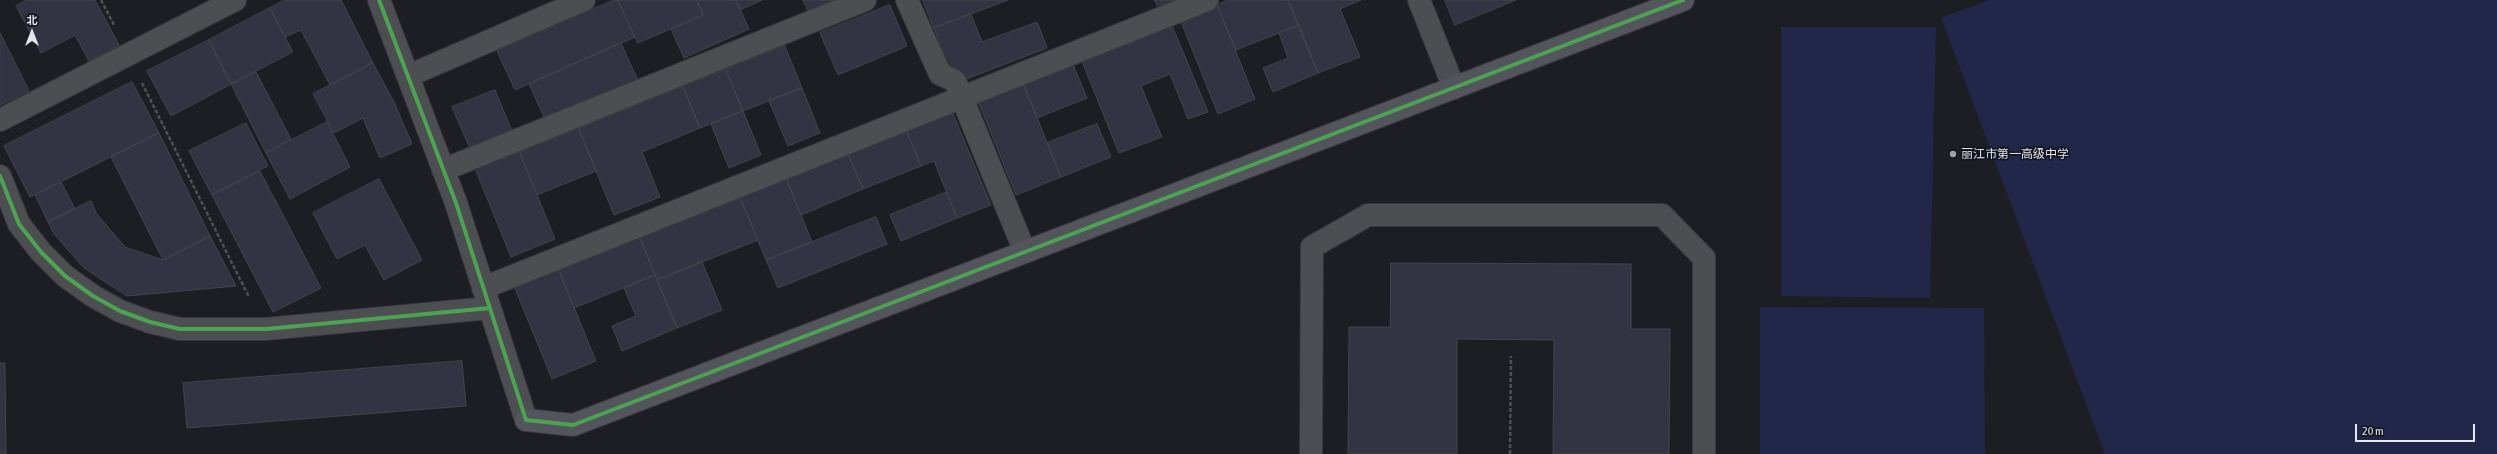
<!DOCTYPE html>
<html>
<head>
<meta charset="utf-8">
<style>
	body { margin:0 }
	#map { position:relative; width:2497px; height:454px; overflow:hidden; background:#1d1e23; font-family:"Asap Condensed","Noto Sans SC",sans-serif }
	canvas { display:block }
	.north { position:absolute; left:12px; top:12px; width:40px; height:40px; -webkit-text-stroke:3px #11131d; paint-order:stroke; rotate:0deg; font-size:11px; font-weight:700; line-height:16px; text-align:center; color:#e5e7ef }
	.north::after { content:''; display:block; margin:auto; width:14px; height:18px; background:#e5e7ef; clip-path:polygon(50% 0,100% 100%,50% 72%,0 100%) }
	.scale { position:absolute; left:2355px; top:424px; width:120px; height:18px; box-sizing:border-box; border:2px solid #e5e7ef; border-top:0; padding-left:5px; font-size:12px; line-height:14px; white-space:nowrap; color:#e5e7ef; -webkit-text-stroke:3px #11131d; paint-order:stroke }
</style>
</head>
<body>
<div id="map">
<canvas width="2497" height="454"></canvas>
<div class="north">北</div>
<div class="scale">20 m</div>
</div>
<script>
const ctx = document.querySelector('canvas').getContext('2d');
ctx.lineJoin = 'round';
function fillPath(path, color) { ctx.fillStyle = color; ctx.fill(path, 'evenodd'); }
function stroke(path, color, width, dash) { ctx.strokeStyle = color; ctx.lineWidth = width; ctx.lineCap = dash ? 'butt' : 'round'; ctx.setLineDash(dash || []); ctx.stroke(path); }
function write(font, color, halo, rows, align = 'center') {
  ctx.font = font + ' "Asap Condensed","Noto Sans SC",sans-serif'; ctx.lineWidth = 3; ctx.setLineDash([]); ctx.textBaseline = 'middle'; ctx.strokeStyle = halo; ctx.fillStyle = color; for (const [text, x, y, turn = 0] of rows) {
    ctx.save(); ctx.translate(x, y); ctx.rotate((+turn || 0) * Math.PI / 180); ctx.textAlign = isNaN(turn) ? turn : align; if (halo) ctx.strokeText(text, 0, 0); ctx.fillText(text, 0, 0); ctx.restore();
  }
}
const green = new Path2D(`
	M 1989,0 L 2497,0 L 2497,454 L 2105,454 L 1941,18 Z
	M 1781,27 L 1936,27 L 1930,298 L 1781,296 Z
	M 1760,307 L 1984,308 L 1985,454 L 1760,454 Z`);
const building = new Path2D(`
	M 27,0 L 95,0 L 119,45 L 89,61 L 75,35 L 41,53 L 16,6 Z
	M 285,0 L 341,0 L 373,63 L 330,85 L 301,30 L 285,37 L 270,8 Z
	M 614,0 L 618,0 L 635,37 L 515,90 L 497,51 Z
	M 618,0 L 697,0 L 703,15 L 638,43 Z
	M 697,0 L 736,0 L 749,29 L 684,58 L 671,29 L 703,15 Z
	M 736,0 L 762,0 L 740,10 Z
	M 803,0 L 835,0 L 809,12 Z
	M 923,0 L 1008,0 L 934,28 Z
	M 1155,0 L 1177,0 L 1158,7 Z
	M 1228,0 L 1288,0 L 1299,25 L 1236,50 L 1217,5 Z
	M 1288,0 L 1361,0 L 1340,9 L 1360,57 L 1318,73 Z
	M 1445,0 L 1516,0 L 1455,25 Z
	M 890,5 L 907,46 L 838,75 L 820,33 Z
	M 1217,5 L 1255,99 L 1218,114 L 1180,19 Z
	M 270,8 L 293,52 L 231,84 L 209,40 Z
	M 971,14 L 982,42 L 1037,22 L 1047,48 L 964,80 L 950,70 L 934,28 Z
	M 1171,23 L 1208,112 L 1188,119 L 1170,74 L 1141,86 L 1162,137 L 1119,153 L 1081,59 Z
	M 1299,25 L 1318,73 L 1273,92 L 1263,68 L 1288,58 L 1279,33 Z
	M 0,33 L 29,91 L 0,105 Z
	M 209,40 L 231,84 L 171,116 L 147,71 Z
	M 621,43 L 640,85 L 548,126 L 529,84 Z
	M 785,46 L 802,88 L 743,111 L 726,70 Z
	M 1072,62 L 1087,98 L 1037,118 L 1023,83 Z
	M 373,63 L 394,102 L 412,144 L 380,158 L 363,118 L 334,133 L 313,94 Z
	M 726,70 L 743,111 L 700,128 L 683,87 Z
	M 256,72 L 291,139 L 266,153 L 231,84 Z
	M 132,82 L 159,133 L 30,197 L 4,146 Z
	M 1023,83 L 1061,177 L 1016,195 L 978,101 Z
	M 683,87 L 700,128 L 642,152 L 660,197 L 614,215 L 579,129 Z
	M 802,88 L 820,133 L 788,146 L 769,101 Z
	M 495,90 L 514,136 L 472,153 L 452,107 Z
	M 951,109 L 991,205 L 957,218 L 934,161 L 921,166 L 905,127 Z
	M 743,111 L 761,155 L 729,168 L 711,124 Z
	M 327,122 L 350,167 L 290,199 L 266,153 Z
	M 246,123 L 268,166 L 212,195 L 189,151 Z
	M 1097,124 L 1111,157 L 1061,177 L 1047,143 Z
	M 905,127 L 921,166 L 863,189 L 847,151 Z
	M 579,129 L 596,171 L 537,195 L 520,153 Z
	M 159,133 L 210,236 L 163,260 L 111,157 Z
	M 847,151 L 863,189 L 801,215 L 785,176 Z
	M 520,153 L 555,239 L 511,257 L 476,171 Z
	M 260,171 L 321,288 L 273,312 L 212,195 Z
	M 785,176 L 812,242 L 766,260 L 739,195 Z
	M 379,179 L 422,260 L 384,280 L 365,245 L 337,259 L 313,213 Z
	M 61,182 L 75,209 L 48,222 L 35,195 Z
	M 947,192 L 957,218 L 901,241 L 890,215 Z
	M 739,195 L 758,240 L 657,280 L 639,235 Z
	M 91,201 L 96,213 L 125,247 L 163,260 L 210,236 L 236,286 L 127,296 L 84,268 L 54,234 L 48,222 Z
	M 876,217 L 887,244 L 778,288 L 766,260 Z
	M 639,235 L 655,275 L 574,308 L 558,268 Z
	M 702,262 L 722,310 L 677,328 L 657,280 Z
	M 1391,263 L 1631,264 L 1631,329 L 1670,329 L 1669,454 L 1553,454 L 1554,340 L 1457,339 L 1457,454 L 1348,454 L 1349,327 L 1390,327 Z
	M 558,268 L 596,361 L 552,379 L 514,286 Z
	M 655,275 L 677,328 L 622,351 L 612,326 L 636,316 L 624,288 Z
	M 462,361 L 466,406 L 187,428 L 183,383 Z
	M 0,363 L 5,363 L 6,454 L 0,454 Z`);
const path = new Path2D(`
	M 101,0 L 114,25
	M 142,83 L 249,297
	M 1510,454 L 1511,356`);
const lane = new Path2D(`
	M 907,0 L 940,74 L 955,81 L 1025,252
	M 408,76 L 584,0
	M 0,120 L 235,0
	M 443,170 L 865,0
	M 483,288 L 1207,0
	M 1311,454 L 1312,247 L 1368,215 L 1662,215 L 1704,258 L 1704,454`);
const street = new Path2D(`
	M 379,0 L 456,203 L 526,420
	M 1419,0 L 1454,88
	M 0,176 L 19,224 L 41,252 L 65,276 L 93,296 L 120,311 L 150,322 L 180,329 L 266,329 L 490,308`);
const secondary = new Path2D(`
	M 526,420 L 573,425 L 1683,0`);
const cycleway = new Path2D(`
	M 379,0 L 456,203 L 526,420 L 573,425 L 1683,0
	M 0,176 L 19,224 L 41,252 L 65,276 L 93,296 L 120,311 L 150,322 L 180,329 L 266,329 L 490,308`);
const markers = [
	[1953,154,4,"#9fa1a8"]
];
const poiNames = [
	["丽江市第一高级中学",1961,154]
];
fillPath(green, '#222648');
fillPath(building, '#333443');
stroke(building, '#44454a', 1);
stroke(lane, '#37383d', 24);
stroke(street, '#37383d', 24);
stroke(secondary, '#37383d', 24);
stroke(path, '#4f5054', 2.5, [4, 2]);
stroke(lane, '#4d4e52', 22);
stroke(street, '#4d4e52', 22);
stroke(secondary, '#53545c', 22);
stroke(cycleway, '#4ca352', 4);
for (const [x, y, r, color] of markers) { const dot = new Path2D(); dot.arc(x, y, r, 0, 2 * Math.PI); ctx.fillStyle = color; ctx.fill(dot); stroke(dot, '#11131d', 1.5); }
write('12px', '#e5e7ef', '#11131d', poiNames, 'left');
</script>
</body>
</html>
